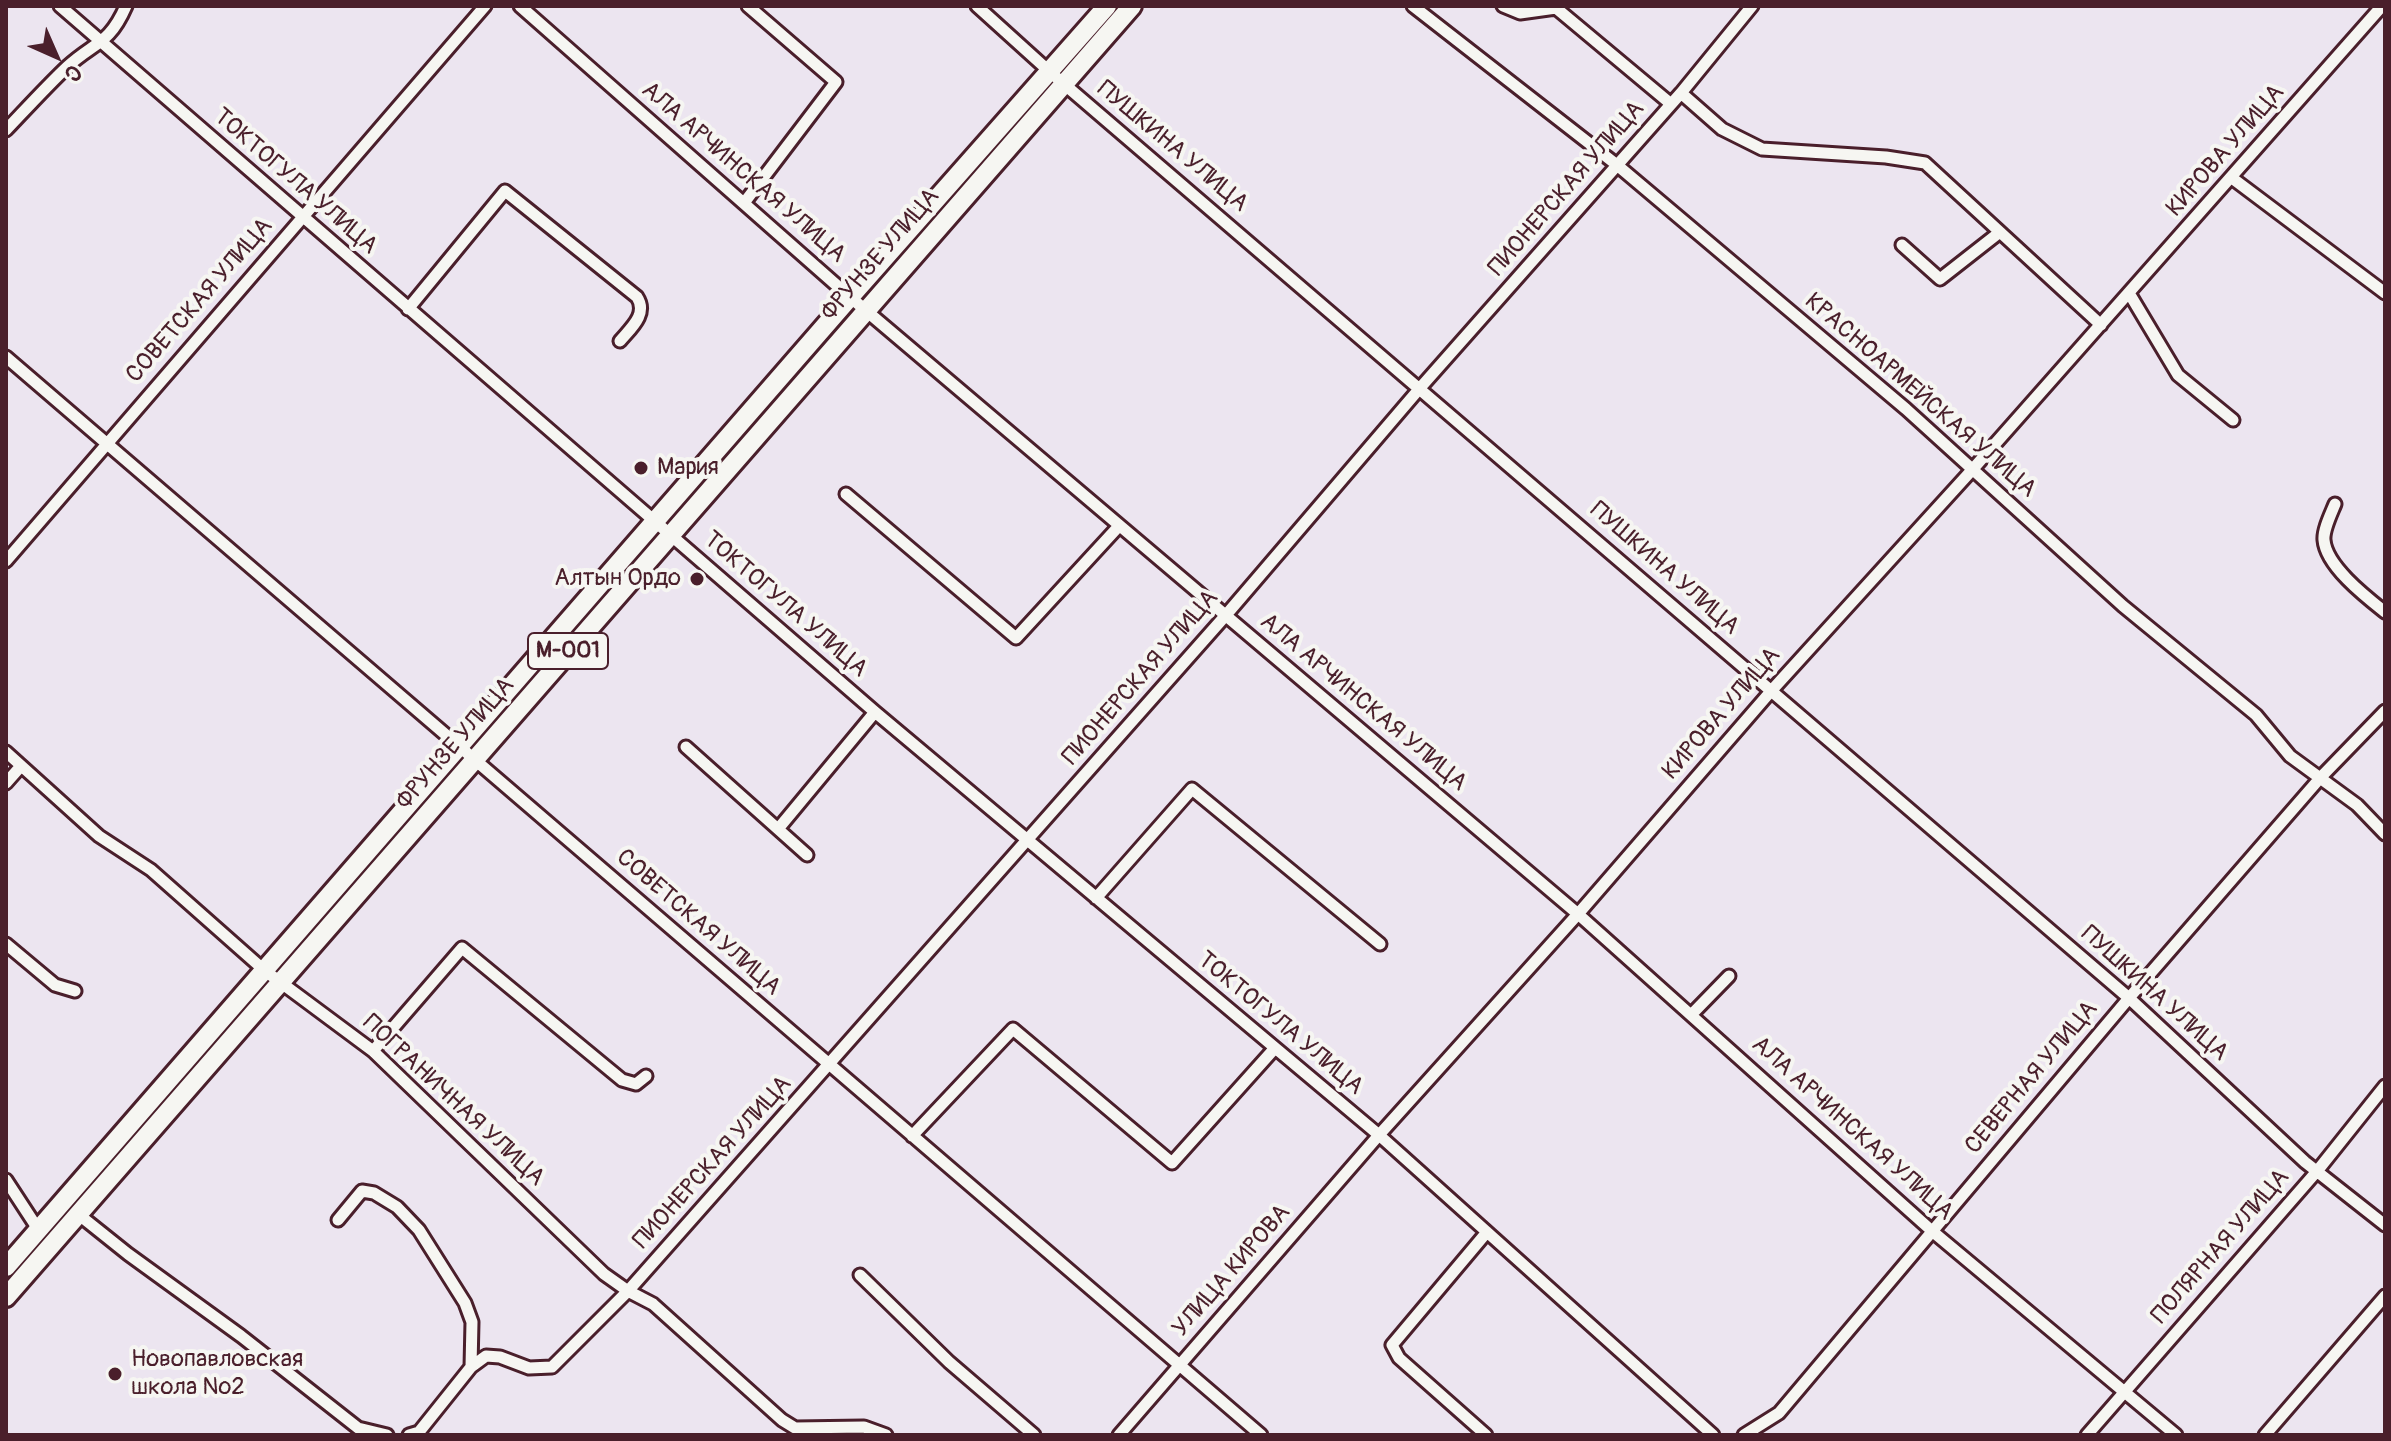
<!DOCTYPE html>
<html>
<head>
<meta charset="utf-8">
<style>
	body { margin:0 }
	#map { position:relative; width:2391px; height:1441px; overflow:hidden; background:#ece5f0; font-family:Pangolin,sans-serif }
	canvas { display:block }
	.frame { position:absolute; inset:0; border:8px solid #4a1f2b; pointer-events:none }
	.north { position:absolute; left:16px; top:16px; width:80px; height:80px; -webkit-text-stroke:6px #f6f6f2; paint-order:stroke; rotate:135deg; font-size:22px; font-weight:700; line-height:32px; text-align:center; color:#4a1f2b }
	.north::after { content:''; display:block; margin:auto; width:28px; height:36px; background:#4a1f2b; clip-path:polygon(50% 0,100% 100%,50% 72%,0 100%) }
</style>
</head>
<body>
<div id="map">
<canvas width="2391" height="1441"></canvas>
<div class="frame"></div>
<div class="north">С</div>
</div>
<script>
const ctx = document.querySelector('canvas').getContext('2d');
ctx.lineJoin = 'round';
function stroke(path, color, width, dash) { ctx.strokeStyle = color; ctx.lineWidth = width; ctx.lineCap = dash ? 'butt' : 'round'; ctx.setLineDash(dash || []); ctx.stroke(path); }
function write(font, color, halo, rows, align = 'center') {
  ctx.font = font + ' Pangolin,sans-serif'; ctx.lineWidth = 8; ctx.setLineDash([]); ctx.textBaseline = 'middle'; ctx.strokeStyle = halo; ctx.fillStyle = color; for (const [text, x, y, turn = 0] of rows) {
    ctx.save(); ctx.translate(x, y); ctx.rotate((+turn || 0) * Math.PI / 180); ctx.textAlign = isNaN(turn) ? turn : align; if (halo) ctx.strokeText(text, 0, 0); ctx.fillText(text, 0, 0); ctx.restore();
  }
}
const minor = new Path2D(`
	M 60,6 L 875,712 L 1379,1135 L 1713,1435
	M 520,6 L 850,297 L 1578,914 L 1932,1231 L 2176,1435
	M 977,6 L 1050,72 L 2129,998 L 2305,1162 L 2385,1225
	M 1413,6 L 1617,165 L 1906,409 L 2123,606 L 2256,715 L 2290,756 L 2357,805 L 2385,834
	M 1503,6 L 1520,13 L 1556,8 L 1671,104
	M 1681,93 L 1722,129 L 1762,149 L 1886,157 L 1925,163 L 2101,325
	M 6,130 C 26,109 46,87 67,67 C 94,42 109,45 126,6
	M 2232,178 L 2385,293
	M 744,203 L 836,82 L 748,6
	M 1902,245 L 1940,279 L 2000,232
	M 2129,293 L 2178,375 L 2233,420
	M 408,309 L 505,191 L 637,297 C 648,314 631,328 620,341
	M 6,357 L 1261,1435
	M 846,494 L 1016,638 L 1119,526
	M 2335,504 C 2331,514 2323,530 2324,540 C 2326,566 2366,597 2385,612
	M 6,561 L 485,6
	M 686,747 L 807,855
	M 6,752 L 99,836 L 151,870 L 264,970 L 373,1051 L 604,1274 L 628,1291 L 653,1304 L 782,1420 L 795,1428 L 864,1427 L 886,1435
	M 6,783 L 21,766
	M 778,829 L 875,712
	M 1096,898 L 1192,789 L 1380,944
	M 6,944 L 55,985 L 75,991
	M 1691,1015 L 1729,976
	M 373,1051 L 462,948 L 622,1080 L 636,1084 L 646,1076
	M 912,1136 L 1013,1029 L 1172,1163 L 1275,1048
	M 6,1180 L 38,1229
	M 78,1214 L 128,1254 L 241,1336 L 358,1428 L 387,1435
	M 338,1220 L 362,1191 L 374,1193 L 397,1207 L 419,1230 L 465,1303 L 472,1322 L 471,1367 L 419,1432 L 409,1435
	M 860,1275 L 949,1362 L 1034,1435
	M 471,1367 L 486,1356 L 500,1357 L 529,1368 L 552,1367 L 628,1291 L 1226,615 L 1420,388 L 1681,93 L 1752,6
	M 1119,1435 L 1379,1135 L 1578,914 L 1772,690 L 1972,470 L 2382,6
	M 1486,1435 L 1399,1358 L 1392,1345 L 1487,1232
	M 1744,1435 L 1779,1413 L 2129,998 L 2321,777 L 2385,711
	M 2087,1435 L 2318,1170 L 2385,1086
	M 2265,1435 L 2385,1296`);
const primary = new Path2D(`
	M 6,1267 L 850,297 L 1107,6
	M 6,1297 L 1132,6`);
const markers = [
	[641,468,8,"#4a1f2b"],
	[697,579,8,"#4a1f2b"],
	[115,1374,8,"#4a1f2b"]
];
const shields = [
	[568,651,80]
];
const shieldNames = [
	["M-001",568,651]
];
const streetNames = [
	["ПУШКИНА УЛИЦА",1172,147,40],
	["КИРОВА УЛИЦА",2226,151,-49],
	["АЛА АРЧИНСКАЯ УЛИЦА",743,173,41],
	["ТОКТОГУЛА УЛИЦА",295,182,41],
	["ПИОНЕРСКАЯ УЛИЦА",1567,189,-49],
	["ФРУНЗЕ УЛИЦА",881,255,-49],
	["СОВЕТСКАЯ УЛИЦА",200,301,-49],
	["КРАСНОАРМЕЙСКАЯ УЛИЦА",1920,396,41],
	["ПУШКИНА УЛИЦА",1664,569,41],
	["ТОКТОГУЛА УЛИЦА",785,605,41],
	["ПИОНЕРСКАЯ УЛИЦА",1141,678,-49],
	["АЛА АРЧИНСКАЯ УЛИЦА",1363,703,40],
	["КИРОВА УЛИЦА",1722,714,-49],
	["ФРУНЗЕ УЛИЦА",456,744,-49],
	["СОВЕТСКАЯ УЛИЦА",698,923,41],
	["ПУШКИНА УЛИЦА",2154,994,42],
	["ТОКТОГУЛА УЛИЦА",1280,1024,40],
	["СЕВЕРНАЯ УЛИЦА",2032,1078,-50],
	["ПОГРАНИЧНАЯ УЛИЦА",453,1101,43],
	["АЛА АРЧИНСКАЯ УЛИЦА",1852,1129,42],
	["ПИОНЕРСКАЯ УЛИЦА",713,1163,-48],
	["ПОЛЯРНАЯ УЛИЦА",2221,1247,-49],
	["УЛИЦА КИРОВА",1232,1271,-49]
];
const poiNames = [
	["Мария",657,468],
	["Алтын Ордо",681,579,"right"],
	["Новопавловская",131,1360],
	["школа №2",131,1388]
];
stroke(minor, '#4a1f2b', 17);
stroke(primary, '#4a1f2b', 24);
stroke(minor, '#f6f6f2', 11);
stroke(primary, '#f6f6f2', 18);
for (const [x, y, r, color] of markers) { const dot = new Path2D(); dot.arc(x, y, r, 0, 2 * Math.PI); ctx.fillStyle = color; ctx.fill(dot); stroke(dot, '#f6f6f2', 3); }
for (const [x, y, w] of shields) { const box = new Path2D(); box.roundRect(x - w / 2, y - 18, w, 36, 6); ctx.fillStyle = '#f6f6f2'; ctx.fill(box); stroke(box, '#4a1f2b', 2); }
write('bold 22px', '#4a1f2b', null, shieldNames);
write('24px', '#4a1f2b', '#f6f6f2', streetNames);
write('24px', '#4a1f2b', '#f6f6f2', poiNames, 'left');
</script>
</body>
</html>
